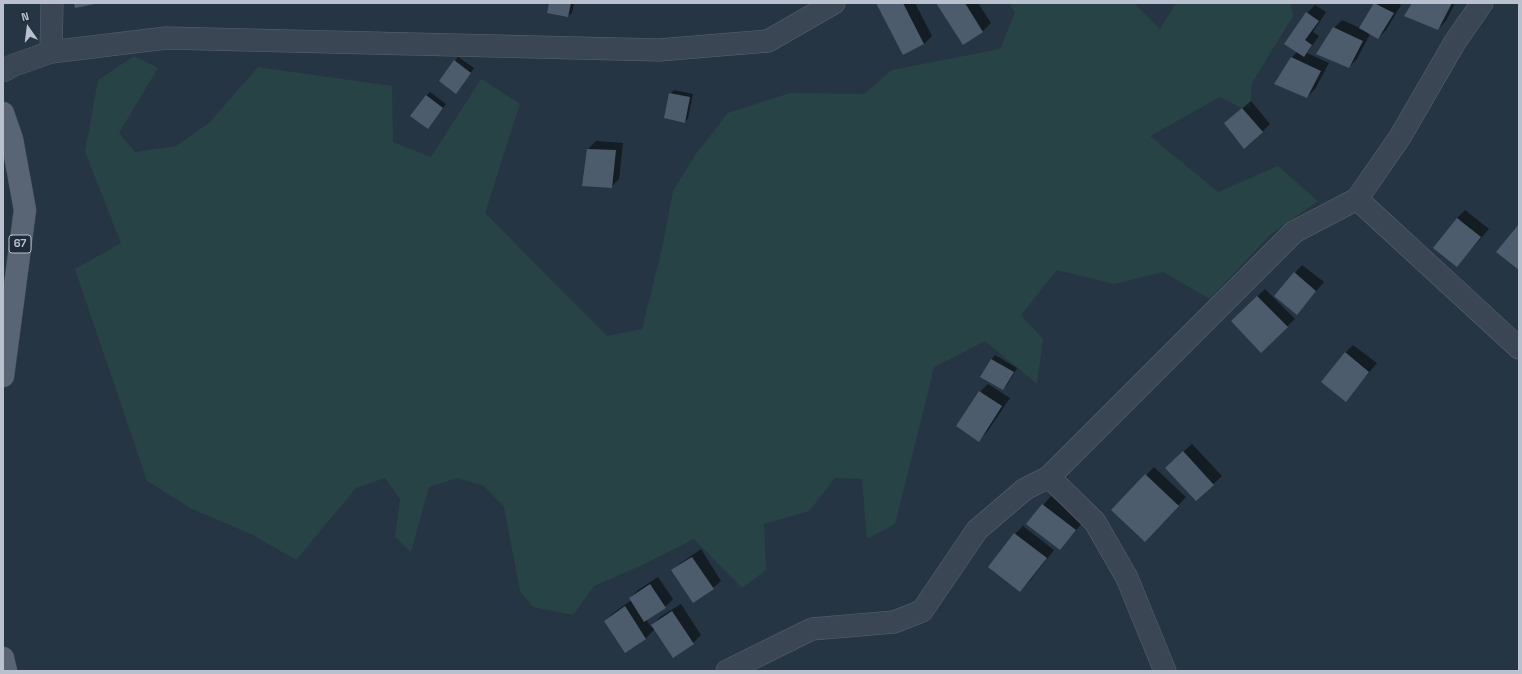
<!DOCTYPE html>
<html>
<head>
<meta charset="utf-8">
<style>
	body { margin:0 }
	#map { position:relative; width:1522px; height:674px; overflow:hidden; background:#263544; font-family:"Space Grotesk",sans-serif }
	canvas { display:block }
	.frame { position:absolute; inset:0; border:4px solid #b8c1cd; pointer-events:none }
	.north { position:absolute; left:8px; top:8px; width:40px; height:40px; -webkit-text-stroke:3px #1f2b39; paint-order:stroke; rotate:346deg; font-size:11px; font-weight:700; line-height:16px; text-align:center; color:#b8c1cd }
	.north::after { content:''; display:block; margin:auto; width:14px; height:18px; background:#b8c1cd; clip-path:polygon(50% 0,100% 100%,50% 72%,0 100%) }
</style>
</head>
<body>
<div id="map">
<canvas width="1522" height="674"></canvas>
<div class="frame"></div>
<div class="north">N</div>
</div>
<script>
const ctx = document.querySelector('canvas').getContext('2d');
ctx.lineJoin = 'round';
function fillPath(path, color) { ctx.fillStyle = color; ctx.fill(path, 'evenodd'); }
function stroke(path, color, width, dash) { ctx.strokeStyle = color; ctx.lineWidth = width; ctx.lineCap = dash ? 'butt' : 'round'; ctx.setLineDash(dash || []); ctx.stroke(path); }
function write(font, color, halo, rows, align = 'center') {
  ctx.font = font + ' "Space Grotesk",sans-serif'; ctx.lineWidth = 3; ctx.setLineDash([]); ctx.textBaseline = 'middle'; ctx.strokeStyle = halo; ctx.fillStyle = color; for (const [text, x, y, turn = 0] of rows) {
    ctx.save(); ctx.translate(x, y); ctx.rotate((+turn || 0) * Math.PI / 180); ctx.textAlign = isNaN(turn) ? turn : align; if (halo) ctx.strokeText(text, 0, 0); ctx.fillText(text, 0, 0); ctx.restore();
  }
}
const green = new Path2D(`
	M 1009,3 L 1134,3 L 1160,29 L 1176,3 L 1291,3 L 1293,16 L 1252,83 L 1250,109 L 1242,108 L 1220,97 L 1150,136 L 1218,192 L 1278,166 L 1318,201 L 1270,235 L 1210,299 L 1163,272 L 1114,284 L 1057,270 L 1021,315 L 1043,339 L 1037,384 L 985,341 L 934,367 L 895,524 L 867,539 L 862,479 L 835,478 L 809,511 L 764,524 L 766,570 L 742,588 L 694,539 L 640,566 L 594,586 L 573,615 L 533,607 L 520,591 L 504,507 L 484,486 L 457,478 L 429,487 L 411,552 L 395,537 L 400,499 L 385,478 L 356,488 L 296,560 L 251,534 L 192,509 L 147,481 L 75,269 L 121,243 L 85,152 L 98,80 L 134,56 L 158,68 L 119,133 L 135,152 L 176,146 L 209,123 L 258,67 L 392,86 L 393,142 L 431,157 L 481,79 L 520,104 L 485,213 L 607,336 L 642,329 L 662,249 L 673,191 L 695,155 L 728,113 L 790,93 L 864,94 L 892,70 L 1000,49 L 1015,13 Z`);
const shadow = new Path2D(`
	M 550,3 L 574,3 L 572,13 L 568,16 Z
	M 877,3 L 915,3 L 932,36 L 924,44 L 903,54 Z
	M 937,3 L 978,3 L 991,23 L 983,31 L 963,43 Z
	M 1375,3 L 1398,3 L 1401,5 L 1386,30 L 1378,38 L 1370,34 L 1357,59 L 1349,67 L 1334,28 L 1342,20 L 1360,28 Z
	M 1414,3 L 1455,3 L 1446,21 L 1438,29 Z
	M 1315,5 L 1326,12 L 1313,32 L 1319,36 L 1307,53 L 1329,63 L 1315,89 L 1307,97 L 1275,83 L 1292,57 L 1298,51 L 1307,13 Z
	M 458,57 L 474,68 L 460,88 L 455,61 Z
	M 674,90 L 693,94 L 688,118 L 685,122 L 670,94 Z
	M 430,92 L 446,104 L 431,124 L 426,96 Z
	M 1251,101 L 1270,124 L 1262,132 L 1225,123 Z
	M 596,141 L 623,143 L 619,179 L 611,187 L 588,149 Z
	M 1465,210 L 1489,229 L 1457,266 L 1457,218 Z
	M 1302,265 L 1324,282 L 1297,313 L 1295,273 Z
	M 1265,289 L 1295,319 L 1261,351 L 1232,321 Z
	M 1353,345 L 1377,363 L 1345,401 L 1345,353 Z
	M 995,355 L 1017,368 L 1007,385 L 1003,389 L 982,377 L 992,359 Z
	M 988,384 L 1010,398 L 987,432 L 979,440 L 957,426 L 980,392 Z
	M 1192,444 L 1222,476 L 1196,500 L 1174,460 Z
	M 1154,467 L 1186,497 L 1153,532 L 1113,510 Z
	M 1051,496 L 1083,522 L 1060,549 L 1027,524 Z
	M 1023,526 L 1054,550 L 1028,583 L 1020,591 L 1015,534 Z
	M 701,549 L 721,581 L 713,588 L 673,571 L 681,563 Z
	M 658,577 L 673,599 L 665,607 L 646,619 L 651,627 L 660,617 L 681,604 L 701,635 L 693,643 L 673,656 L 655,629 L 646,638 L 626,652 L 605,621 L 613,613 L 632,600 L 630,598 L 638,590 Z`);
const building = new Path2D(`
	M 74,3 L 95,3 L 95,4 L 75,8 Z
	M 549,3 L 571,3 L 568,17 L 547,13 Z
	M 876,3 L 903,3 L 924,44 L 903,55 Z
	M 936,3 L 965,3 L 983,32 L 963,45 Z
	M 1374,3 L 1394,13 L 1378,39 L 1359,28 Z
	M 1412,3 L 1452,3 L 1438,30 L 1404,16 Z
	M 1306,12 L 1319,21 L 1305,40 L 1312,45 L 1304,57 L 1284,44 Z
	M 1333,27 L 1363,41 L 1349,68 L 1316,54 Z
	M 1291,57 L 1321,71 L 1307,98 L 1274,84 Z
	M 454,60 L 471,73 L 456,94 L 439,81 Z
	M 669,93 L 690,97 L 685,123 L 664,118 Z
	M 426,95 L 443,108 L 428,129 L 410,116 Z
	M 1242,108 L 1263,132 L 1244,149 L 1224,123 Z
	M 587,149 L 616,150 L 612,188 L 582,186 Z
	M 1457,218 L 1481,237 L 1457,267 L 1433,248 Z
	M 1519,224 L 1519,270 L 1496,252 Z
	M 1294,272 L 1316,291 L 1297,315 L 1274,296 Z
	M 1257,296 L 1288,327 L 1261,353 L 1231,321 Z
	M 1345,352 L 1369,372 L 1346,402 L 1321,382 Z
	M 991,359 L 1014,372 L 1003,390 L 980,377 Z
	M 979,391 L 1002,406 L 979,442 L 956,426 Z
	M 1183,451 L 1214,485 L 1196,501 L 1165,468 Z
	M 1145,474 L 1179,506 L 1145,542 L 1111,510 Z
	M 1042,504 L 1076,530 L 1060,550 L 1026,524 Z
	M 1014,533 L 1047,558 L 1020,592 L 988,567 Z
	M 692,557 L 714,589 L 693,603 L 671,570 Z
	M 650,584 L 666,608 L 644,622 L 629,598 Z
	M 625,606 L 646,639 L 625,653 L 604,621 Z
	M 672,611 L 694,644 L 673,658 L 651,625 Z`);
const street = new Path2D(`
	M 51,52 L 52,3
	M 3,71 L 14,65 L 51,52 L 166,38 L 659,50 L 768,41 L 834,3
	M 1357,199 L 1519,348
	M 1049,477 L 1095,522 L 1127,578 L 1165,671
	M 727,671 L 812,629 L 894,622 L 922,611 L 977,530 L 1025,489 L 1049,477 L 1294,232 L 1357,199 L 1400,137 L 1455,42 L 1482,3`);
const primary = new Path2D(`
	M 3,113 L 12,139 L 25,210 L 3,376
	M 3,658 L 6,671`);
const shields = [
	[20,244,22]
];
const shieldNames = [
	["67",20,244]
];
fillPath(green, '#284345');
fillPath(shadow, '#0007');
fillPath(building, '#4c5c6d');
stroke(street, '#596471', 23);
stroke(primary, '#475260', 23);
stroke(street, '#3b4654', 22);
stroke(primary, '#596574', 22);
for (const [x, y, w] of shields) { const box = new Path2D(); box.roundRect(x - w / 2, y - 9, w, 18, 3); ctx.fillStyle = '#1f2b39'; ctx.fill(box); stroke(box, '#b8c1cd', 1); }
write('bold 11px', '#b8c1cd', null, shieldNames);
</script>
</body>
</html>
